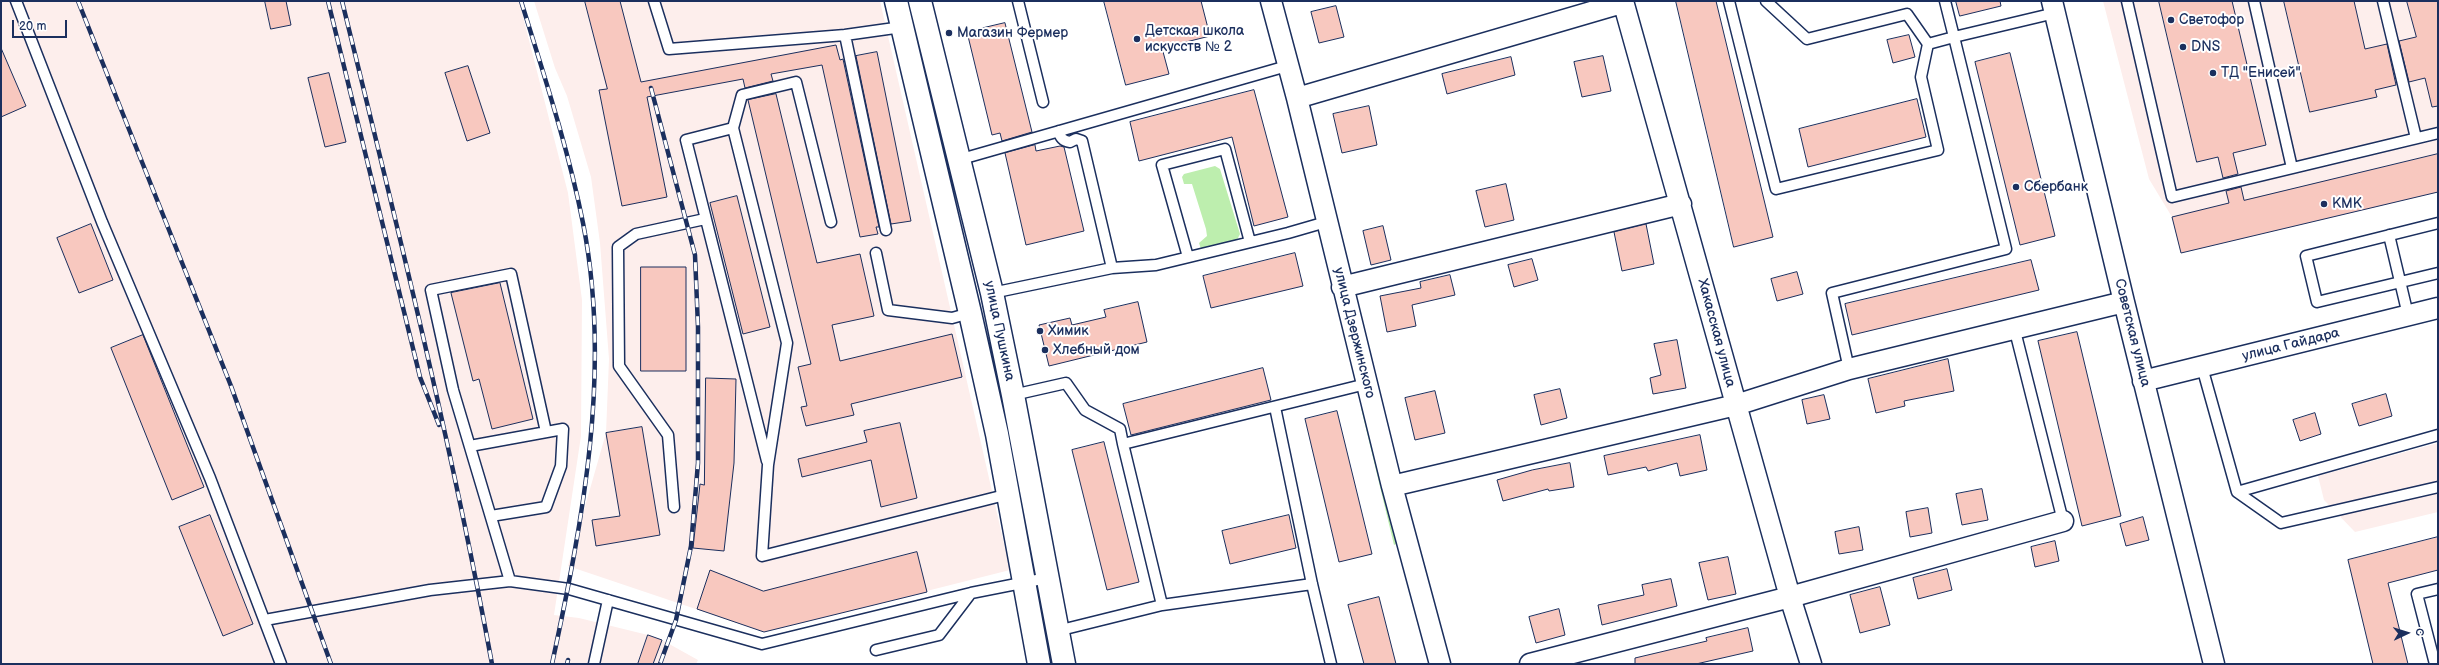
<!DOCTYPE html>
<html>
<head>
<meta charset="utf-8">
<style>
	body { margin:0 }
	#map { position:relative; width:2439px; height:665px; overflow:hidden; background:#fff; font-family:"Balsamiq Sans",sans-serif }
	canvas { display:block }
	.frame { position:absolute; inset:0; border:2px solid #1b2f5e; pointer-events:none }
	.north { position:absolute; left:2387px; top:613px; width:40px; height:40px; -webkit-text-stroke:3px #fff; paint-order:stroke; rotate:86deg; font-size:11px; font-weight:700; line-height:16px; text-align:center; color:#1b2f5e }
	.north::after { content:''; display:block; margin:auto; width:14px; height:18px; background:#1b2f5e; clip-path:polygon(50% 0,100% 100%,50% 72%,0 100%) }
	.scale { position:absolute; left:12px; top:20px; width:55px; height:18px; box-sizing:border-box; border:2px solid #1b2f5e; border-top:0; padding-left:5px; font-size:12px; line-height:14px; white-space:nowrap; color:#1b2f5e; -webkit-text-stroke:3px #fff; paint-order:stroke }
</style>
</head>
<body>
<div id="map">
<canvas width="2439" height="665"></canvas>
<div class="frame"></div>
<div class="north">С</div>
<div class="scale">20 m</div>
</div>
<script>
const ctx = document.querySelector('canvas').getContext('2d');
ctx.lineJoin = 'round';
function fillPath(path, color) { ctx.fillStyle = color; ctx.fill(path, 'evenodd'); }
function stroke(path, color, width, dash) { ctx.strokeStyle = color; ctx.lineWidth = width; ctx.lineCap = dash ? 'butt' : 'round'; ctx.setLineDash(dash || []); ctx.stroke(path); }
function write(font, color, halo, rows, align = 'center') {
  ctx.font = font + ' "Balsamiq Sans",sans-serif'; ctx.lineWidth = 4; ctx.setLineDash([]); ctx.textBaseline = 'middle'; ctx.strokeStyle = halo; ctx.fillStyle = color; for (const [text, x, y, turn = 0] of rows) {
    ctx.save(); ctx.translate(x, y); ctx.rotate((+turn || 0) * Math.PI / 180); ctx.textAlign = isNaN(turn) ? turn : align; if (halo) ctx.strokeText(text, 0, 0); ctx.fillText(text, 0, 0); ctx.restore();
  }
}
const built = new Path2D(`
	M 1,1 L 519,1 L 568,193 L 582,300 L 581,436 L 554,615 L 579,618 L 648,635 L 662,640 L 698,660 L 696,664 L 1,664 Z
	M 534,1 L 880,1 L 1010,570 L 764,632 L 568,566 L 606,433 L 609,359 L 600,243 L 591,177 L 567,96 L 555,68 Z
	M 2103,1 L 2438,1 L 2438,192 L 2181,253 L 2172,217 L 2149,179 Z
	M 2438,443 L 2438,512 L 2355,532 L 2324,500 L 2318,476 Z`);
const green = new Path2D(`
	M 1215,166 L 1220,169 L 1240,234 L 1236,242 L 1201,249 L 1199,243 L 1207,236 L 1206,229 L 1192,184 L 1184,184 L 1182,177 L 1184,174 Z
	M 1361,408 L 1366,408 L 1400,542 L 1394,545 Z`);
const building = new Path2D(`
	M 265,1 L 286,1 L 291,25 L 271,29 Z
	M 585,1 L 620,1 L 641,82 L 836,45 L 840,60 L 843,59 L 879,227 L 876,227 L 878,234 L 860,237 L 822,65 L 771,74 L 773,81 L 745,88 L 743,79 L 647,97 L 667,197 L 622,206 L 599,90 L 607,89 Z
	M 1104,1 L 1201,1 L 1210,36 L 1162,48 L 1169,74 L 1126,85 Z
	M 1676,1 L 1716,1 L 1773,237 L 1734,247 Z
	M 1956,1 L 2000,1 L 2001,6 L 1960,16 Z
	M 2159,1 L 2232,1 L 2266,145 L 2233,153 L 2238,174 L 2223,178 L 2218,157 L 2197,162 Z
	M 2284,1 L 2354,1 L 2365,49 L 2387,44 L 2396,85 L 2375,90 L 2377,97 L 2310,112 Z
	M 2407,1 L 2438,1 L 2438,106 L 2432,107 L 2425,78 L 2409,82 L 2399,41 L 2416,37 Z
	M 1336,6 L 1344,37 L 1319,43 L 1311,12 Z
	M 1005,23 L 1032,132 L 1002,141 L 1000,133 L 992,135 L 967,32 Z
	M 1909,35 L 1915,57 L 1893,63 L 1887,40 Z
	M 1,48 L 26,106 L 1,117 Z
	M 877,52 L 911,221 L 891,224 L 856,56 Z
	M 2010,53 L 2055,236 L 2020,245 L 1975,62 Z
	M 1603,56 L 1611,91 L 1582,97 L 1574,62 Z
	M 1511,57 L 1515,75 L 1447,94 L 1442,74 Z
	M 468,66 L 490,133 L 467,141 L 445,73 Z
	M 329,73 L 346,142 L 325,147 L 308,78 Z
	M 1254,90 L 1288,217 L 1254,226 L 1232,137 L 1139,161 L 1130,122 Z
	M 776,94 L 817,263 L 860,254 L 874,316 L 832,325 L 840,361 L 952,334 L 962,377 L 851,404 L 854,415 L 806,426 L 801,407 L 807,406 L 798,367 L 811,364 L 748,100 Z
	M 1917,99 L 1926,137 L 1808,167 L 1799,129 Z
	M 1369,106 L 1377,145 L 1342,153 L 1333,114 Z
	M 1035,145 L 1036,151 L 1060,146 L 1064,147 L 1084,231 L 1026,245 L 1005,153 Z
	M 2438,154 L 2438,192 L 2181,253 L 2172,217 L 2229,203 L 2226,191 L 2241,187 L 2244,200 Z
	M 1506,184 L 1514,220 L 1485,227 L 1476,191 Z
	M 737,196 L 770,327 L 743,334 L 710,203 Z
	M 91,224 L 113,280 L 79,293 L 57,238 Z
	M 1646,224 L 1654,264 L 1622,271 L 1614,232 Z
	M 1383,226 L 1391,260 L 1371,265 L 1363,231 Z
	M 1295,253 L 1303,286 L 1211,308 L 1203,276 Z
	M 1532,259 L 1538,280 L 1514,287 L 1508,265 Z
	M 2031,260 L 2039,290 L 1852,335 L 1845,304 Z
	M 641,267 L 686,267 L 686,371 L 641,371 Z
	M 1797,272 L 1803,294 L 1777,301 L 1771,279 Z
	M 1450,275 L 1455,295 L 1412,305 L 1416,326 L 1387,332 L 1380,296 L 1421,288 L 1420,282 Z
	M 500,283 L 533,419 L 492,429 L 479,379 L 473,381 L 451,293 Z
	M 1138,302 L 1147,342 L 1049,366 L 1039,325 L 1070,318 L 1072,325 L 1106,317 L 1104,310 Z
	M 2077,332 L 2121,516 L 2082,526 L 2038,341 Z
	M 143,335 L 204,487 L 172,500 L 111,348 Z
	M 1677,340 L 1686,388 L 1653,394 L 1650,378 L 1661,375 L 1654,344 Z
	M 1948,359 L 1954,391 L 1904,401 L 1905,406 L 1876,413 L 1868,379 Z
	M 1263,368 L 1271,400 L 1131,435 L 1123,404 Z
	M 706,378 L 736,379 L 734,463 L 724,551 L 693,548 L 700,484 L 704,485 Z
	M 1560,389 L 1567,418 L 1541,425 L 1534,395 Z
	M 1435,391 L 1445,433 L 1415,440 L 1405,398 Z
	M 2386,394 L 2392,416 L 2359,426 L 2352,404 Z
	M 1824,395 L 1830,419 L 1807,424 L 1802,400 Z
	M 1337,411 L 1372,554 L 1339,562 L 1305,419 Z
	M 2315,413 L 2321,434 L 2300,441 L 2293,420 Z
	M 900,423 L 917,498 L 881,507 L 871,460 L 802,477 L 798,459 L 867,442 L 864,431 Z
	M 642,427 L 660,535 L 596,546 L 592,520 L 620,516 L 606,433 Z
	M 1700,435 L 1707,470 L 1680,476 L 1677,463 L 1648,471 L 1646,467 L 1608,475 L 1604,456 Z
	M 1104,442 L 1139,582 L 1107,590 L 1072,450 Z
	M 1570,463 L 1574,487 L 1549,491 L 1548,489 L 1503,501 L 1497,480 L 1532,470 Z
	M 1982,489 L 1988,520 L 1962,525 L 1956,494 Z
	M 1928,508 L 1932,533 L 1910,537 L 1906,512 Z
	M 210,515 L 253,624 L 223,636 L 179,527 Z
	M 1289,515 L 1296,548 L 1230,564 L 1222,531 Z
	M 2143,517 L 2149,540 L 2126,546 L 2120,524 Z
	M 1859,527 L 1863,550 L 1839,554 L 1835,532 Z
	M 2438,537 L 2438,570 L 2388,583 L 2408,664 L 2373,664 L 2348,560 Z
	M 2055,541 L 2059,561 L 2035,567 L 2031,547 Z
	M 917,552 L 927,592 L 764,632 L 697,609 L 710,570 L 763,591 Z
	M 1728,557 L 1736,594 L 1708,600 L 1699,563 Z
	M 1947,569 L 1952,590 L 1918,599 L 1913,578 Z
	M 1671,579 L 1677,606 L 1602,625 L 1598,605 L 1644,595 L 1642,585 Z
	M 1880,587 L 1890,625 L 1860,633 L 1850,595 Z
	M 1379,597 L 1396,664 L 1364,664 L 1348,605 Z
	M 1559,609 L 1565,635 L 1536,643 L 1529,617 Z
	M 1748,628 L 1753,651 L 1696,664 L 1635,664 L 1635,658 L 1707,641 L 1706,638 Z
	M 648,635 L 662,640 L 653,664 L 638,664 Z`);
const service = new Path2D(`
	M 16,1 L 102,222 L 210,478 L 281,664
	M 654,1 L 669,49 L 845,35 L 902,27
	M 1018,1 L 1043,102
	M 1729,1 L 1776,189 L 1938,150 L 1921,77 L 1928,44
	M 1766,1 L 1807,39 L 1907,14 L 1928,44 L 1954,37 L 2006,249 L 1832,293 L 1849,369
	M 1945,1 L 1954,37 L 2055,13
	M 2127,1 L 2172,197 L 2438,133
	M 2254,1 L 2292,168
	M 2383,1 L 2416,138
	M 845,35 L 886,230
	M 733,128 L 686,140 L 767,461
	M 1059,131 C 1060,138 1063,141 1070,142 L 1076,139 L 1082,141 L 1112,268
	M 958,160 L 1287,66
	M 831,222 L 796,82 L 742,95 L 733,128 L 787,343 L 768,465 L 762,556 L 1009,494
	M 2438,223 L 2306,256 L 2317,302 L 2438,273
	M 2389,235 L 2408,315
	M 876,253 L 888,310 L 952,318 L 970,313
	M 1188,257 L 1162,165 L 1225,149 L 1250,242
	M 992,293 L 1112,268 L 1156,265 L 1288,233 L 1326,222
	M 2014,327 L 2063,521
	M 2202,367 L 2237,492 L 2281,523 L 2438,487
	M 1013,395 L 1066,383 L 1085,410 L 1120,429 L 1123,444 L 1366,384
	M 1275,407 L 1312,584 L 1331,664
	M 546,432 L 511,274 L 431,290 L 453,390 L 510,581 L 569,589 L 762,644 L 971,593 L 1047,578
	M 1123,444 L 1162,605
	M 470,446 L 563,429 L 561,466 L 546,507 L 491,516
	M 2237,492 L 2438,435
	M 674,507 L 668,435 L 619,366 L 618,247 L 636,234 L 705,219
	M 265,620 L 430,590 L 510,581
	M 1057,631 L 1162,605 L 1312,584
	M 876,650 L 939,635 L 971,593
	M 594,664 L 608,600
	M 2435,664 L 2417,594 L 2438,589`);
const minor = new Path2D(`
	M 1271,1 L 1297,98 L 1392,486 L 1440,664
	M 1623,1 L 1790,597 L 1811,664
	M 2052,1 L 2124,302 L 2214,664
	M 1297,98 L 1622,3
	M 1342,287 L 1681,204
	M 2143,381 L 2438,308
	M 1392,486 L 1736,405 L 1849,369 L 2124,302
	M 1530,664 L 1790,597 L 2063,521`);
const primary = new Path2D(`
	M 896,1 L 970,313 L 997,434 L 1039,664
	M 920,1 L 992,293 L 1013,395 L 1064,664`);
const rail = new Path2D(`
	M 78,1 L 231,386 L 331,664
	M 328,1 L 420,377 L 439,425
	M 342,1 C 396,221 451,441 492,664
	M 521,1 C 544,75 568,148 583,223 C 612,370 583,520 552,664
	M 651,88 L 695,255 L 698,327 L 698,463 L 691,546 L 676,620 L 660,664
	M 567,664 L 568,660`);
const markers = [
	[2171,20,4,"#1b2f5e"],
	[949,33,4,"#1b2f5e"],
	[1137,39,4,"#1b2f5e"],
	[2183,47,4,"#1b2f5e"],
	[2213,73,4,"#1b2f5e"],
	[2016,187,4,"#1b2f5e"],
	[2324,204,4,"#1b2f5e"],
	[1040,331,4,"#1b2f5e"],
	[1045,350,4,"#1b2f5e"]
];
const poiNames = [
	["Светофор",2179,20],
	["Детская школа",1145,31],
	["искусств № 2",1145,47],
	["Магазин Фермер",957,33],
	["DNS",2191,47],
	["ТД \"Енисей\"",2221,73],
	["Сбербанк",2024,187],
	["КМК",2332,204],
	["Химик",1048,331],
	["Хлебный дом",1053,350]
];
const streetNames = [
	["улица Пушкина",999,331,78],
	["улица Дзержинского",1354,333,76],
	["Хакасская улица",1716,333,75],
	["Советская улица",2132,333,76],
	["улица Гайдара",2291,345,-14]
];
fillPath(built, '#fdeeec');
fillPath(green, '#bdeeae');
fillPath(building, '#f8c8bf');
stroke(building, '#1b2f5e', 1);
stroke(service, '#1b2f5e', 13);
stroke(minor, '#1b2f5e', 23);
stroke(primary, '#1b2f5e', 25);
stroke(service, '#fff', 10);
stroke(minor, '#fff', 20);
stroke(primary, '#fff', 22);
stroke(rail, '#1b2f5e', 4.5);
stroke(rail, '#fff', 3, [9]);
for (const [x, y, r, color] of markers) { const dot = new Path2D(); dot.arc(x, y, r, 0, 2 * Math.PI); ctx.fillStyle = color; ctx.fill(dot); stroke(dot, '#fff', 1.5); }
write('14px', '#1b2f5e', '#fff', poiNames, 'left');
write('14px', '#1b2f5e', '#fff', streetNames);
</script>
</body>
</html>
